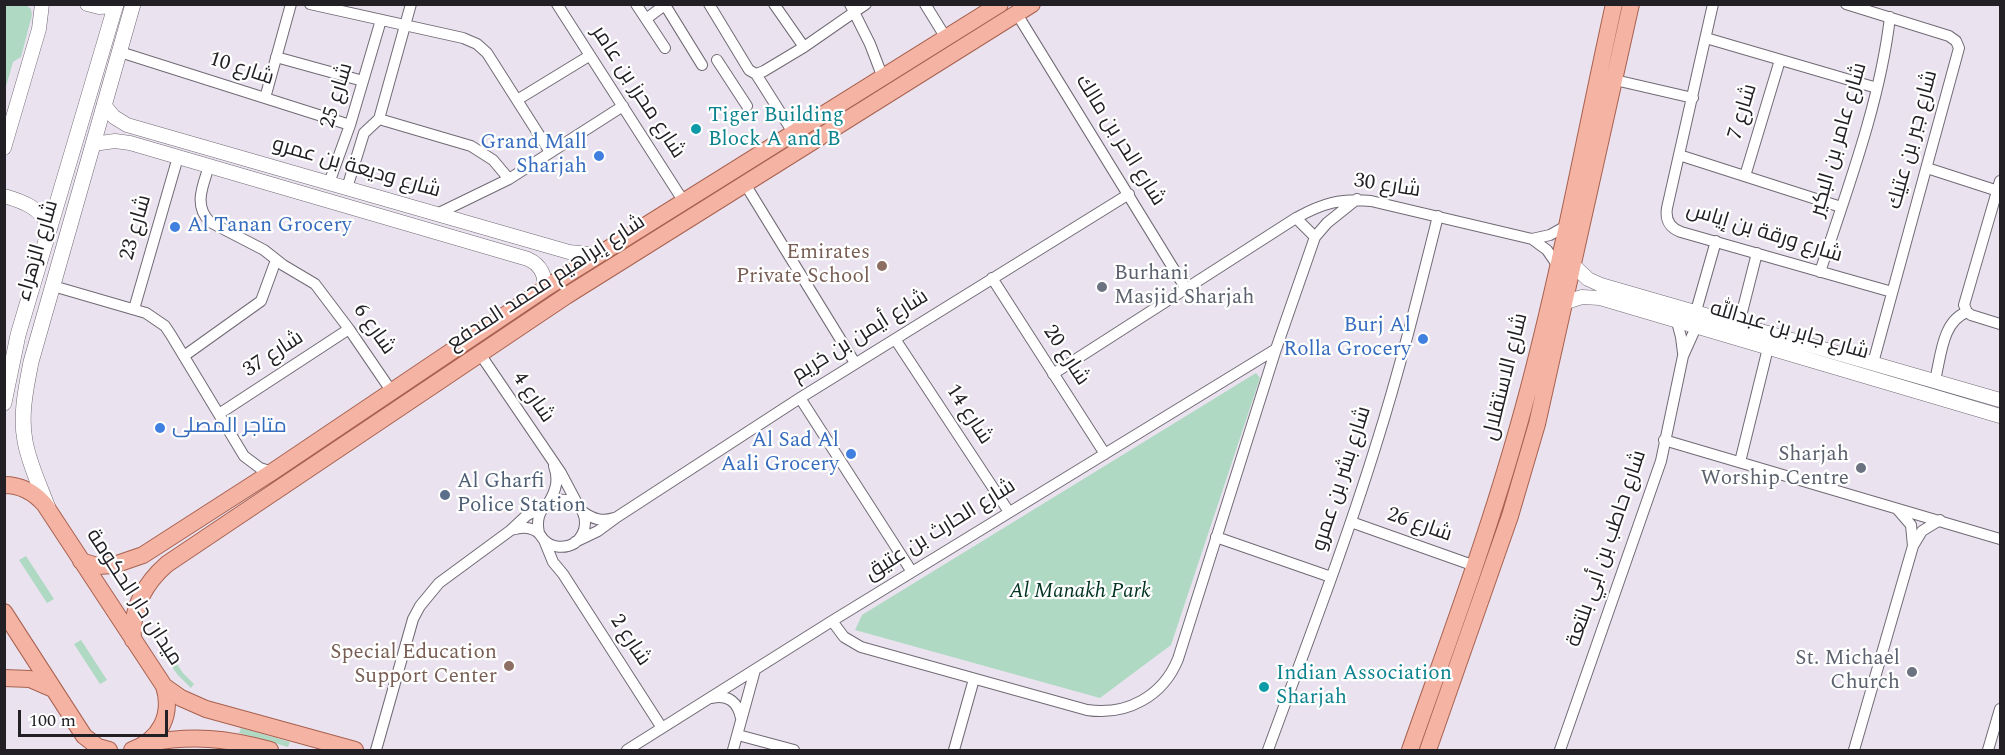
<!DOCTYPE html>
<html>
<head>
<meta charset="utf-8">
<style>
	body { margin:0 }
	#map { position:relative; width:2005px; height:755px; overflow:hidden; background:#eae3ef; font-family:Spectral,serif }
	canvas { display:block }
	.frame { position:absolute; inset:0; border:6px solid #232025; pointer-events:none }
	.scale { position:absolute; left:18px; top:710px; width:150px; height:27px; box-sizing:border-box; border:3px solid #232025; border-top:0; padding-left:8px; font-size:18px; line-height:21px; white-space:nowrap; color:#232025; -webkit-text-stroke:4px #fff; paint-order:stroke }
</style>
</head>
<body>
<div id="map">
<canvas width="2005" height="755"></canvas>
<div class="frame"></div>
<div class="scale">100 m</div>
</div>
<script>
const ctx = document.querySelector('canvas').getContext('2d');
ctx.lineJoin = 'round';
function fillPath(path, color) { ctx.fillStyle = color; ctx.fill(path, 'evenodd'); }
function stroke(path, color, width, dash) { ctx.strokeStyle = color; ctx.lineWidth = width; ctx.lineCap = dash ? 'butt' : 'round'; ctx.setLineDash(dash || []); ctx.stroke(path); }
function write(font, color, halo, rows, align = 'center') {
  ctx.font = font + ' Spectral,Cairo,serif'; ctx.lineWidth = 4.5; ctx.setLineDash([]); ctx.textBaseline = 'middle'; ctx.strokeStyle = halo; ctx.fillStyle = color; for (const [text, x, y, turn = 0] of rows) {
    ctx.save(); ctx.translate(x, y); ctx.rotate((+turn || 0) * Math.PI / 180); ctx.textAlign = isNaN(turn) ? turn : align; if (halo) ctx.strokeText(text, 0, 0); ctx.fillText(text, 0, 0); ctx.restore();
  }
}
const green = new Path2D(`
	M 4,5 L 26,5 L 31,9 L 32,15 L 21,57 L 13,62 L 5,90 Z
	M 1256,373 L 1260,378 L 1171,645 L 1100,698 L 855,630 L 862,615 Z
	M 26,556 L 54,599 L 47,603 L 19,560 Z
	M 81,640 L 107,680 L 100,684 L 74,644 Z
	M 167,649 L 183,673 L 194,684 L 191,688 L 177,674 L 162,652 Z
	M 241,728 L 290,742 L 288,747 L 239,733 Z`);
const minor = new Path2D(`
	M 310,4 L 463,38 L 477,44 L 487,53 L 550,152
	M 557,4 L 684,202
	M 636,4 L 665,48
	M 709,4 L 749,70 L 756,74 L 764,71 L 804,47 L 866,4
	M 774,4 L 804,47
	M 850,4 L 870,44 L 883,78
	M 925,4 L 946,38
	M 1713,4 L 1667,208 C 1665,220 1670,228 1681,232 L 1892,292
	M 1846,4 L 1949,36 L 1956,41 L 1959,48 L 1873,363
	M 665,5 L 702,65
	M 1017,14 L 1186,289
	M 646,19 L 666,4
	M 1706,38 L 1877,88
	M 120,52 L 350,125
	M 276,57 L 363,81
	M 717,60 L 747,106
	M 756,74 L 794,134
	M 1615,80 L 1693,98
	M 265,98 L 291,4
	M 517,100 L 589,56
	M 379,119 L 471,146 L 493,160 L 509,179
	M 1679,155 L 1841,207
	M 209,166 C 203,186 193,205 210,222 L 264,250 L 283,265 L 315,284 L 349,329 L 392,392
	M 1927,168 L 1998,191
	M 1745,176 L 1780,60
	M 2000,181 L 1964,305 L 1967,312 L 1971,315 L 2000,324
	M 329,183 L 350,125 L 381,20
	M 745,184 L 855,363
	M 347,188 L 364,133 L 379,119 L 411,4
	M 437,214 L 509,179 L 623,106
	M 1296,218 L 1315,237
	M 1532,239 L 1547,250 L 1558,266
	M 1820,272 C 1847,190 1880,103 1890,17
	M 992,278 L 1105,454
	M 53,286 L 146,313 L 165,326 L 171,335 L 244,456 L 260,468 L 272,472
	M 134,309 L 178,157
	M 1696,311 L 1716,241
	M 1677,322 L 1681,337 L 1683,353
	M 1739,324 L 1757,253
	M 895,339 L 1009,512
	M 480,354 L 561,473 L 579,507
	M 184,356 L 261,301 L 276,260
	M 1053,374 L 1296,218 C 1323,203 1341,198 1371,201 L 1532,239 L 1550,235 L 1566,226
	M 1935,380 C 1941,357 1942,321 1967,312
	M 800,398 L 912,572
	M 219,414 L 349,329
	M 1664,440 L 2000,539
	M 1740,462 L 1768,348
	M 549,502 C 556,490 559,480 554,466
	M 1898,510 L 1911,525 L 1913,546
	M 583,512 C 593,519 602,522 614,518
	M 1351,522 L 1475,566
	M 511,530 C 519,528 526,526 534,530 C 540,532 540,536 544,540 C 552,548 565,549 575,543 C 581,538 585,531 585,523 C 585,489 530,492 539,533
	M 1216,537 L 1331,577
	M 544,540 L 553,562 L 563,574 L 662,728
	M 575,542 L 598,531 L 617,517 L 800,398 L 1129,194
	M 832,621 L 844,637 L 861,647 L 1087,710 C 1127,716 1163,696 1178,659 L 1276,349 L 1315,237 L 1327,223 L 1357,199
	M 712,698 C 729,694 738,703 741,718
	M 738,735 L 794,750
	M 376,750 L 413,619 L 420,606 L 439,583 L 511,530 L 526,516 L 544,506
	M 627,750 L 832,621 L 1276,349
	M 733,750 L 755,670
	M 954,750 L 974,679
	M 1268,750 C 1305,649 1344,548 1376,445 C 1400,369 1419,292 1438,216
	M 1560,750 L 1661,461 L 1683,356 L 1696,327
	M 1854,750 L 1913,546 L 1922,531 L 1940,520
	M 1988,750 L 2000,709`);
const tertiary = new Path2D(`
	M 87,4 L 99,7 L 116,6
	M 104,105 L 114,117 L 127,125 L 569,252 L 589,254 L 602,252
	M 93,144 L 115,141 L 130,143 L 528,259 C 541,265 546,276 544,289
	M 4,148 L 39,29 L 42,4
	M 4,196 C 25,202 40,208 50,228
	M 1574,266 L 1588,279 L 1601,285 L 2000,400
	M 1566,302 L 1582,297 L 1600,298 L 2000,416`);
const secondary = new Path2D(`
	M 4,403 L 18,335 L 116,4
	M 48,508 C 40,486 29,464 25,441 C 20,415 26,388 31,362 L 133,4`);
const primary = new Path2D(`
	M 4,485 C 21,485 34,492 45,505 L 164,686 C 173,715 160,740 132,750
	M 81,561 L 97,566 L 114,565 L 143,555 L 272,472 L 544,289 L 1000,4
	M 4,612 L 84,736 L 98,747 L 109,750
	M 133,640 C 131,609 144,584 167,564 L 566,296 L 1032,4
	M 4,678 L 30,679 L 53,689
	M 164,686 L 181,698 L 206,709 L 355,750
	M 148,743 C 193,735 226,738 270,750
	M 1410,750 C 1448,642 1488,535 1519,424 C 1558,286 1583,144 1614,4
	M 1428,750 L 1510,516 L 1537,424 L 1631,4`);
const markers = [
	[696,129,6,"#0f9aa8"],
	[599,156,6,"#3f7fe0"],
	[175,227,6,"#3f7fe0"],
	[882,266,6,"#8d6e63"],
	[1102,287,6,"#6b7280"],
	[1423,339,6,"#3f7fe0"],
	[160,428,6,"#3f7fe0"],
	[851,454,6,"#3f7fe0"],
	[1861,468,6,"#6b7280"],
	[445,495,6,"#5c6f8a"],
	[509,666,6,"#8d6e63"],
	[1912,672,6,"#6b7280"],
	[1264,687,6,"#0f9aa8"]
];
const streetNames = [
	["شارع 10",241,70,18],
	["شارع محرز بن عامر",637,93,57],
	["شارع 25",338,96,-73],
	["شارع 7",1744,112,-73],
	["شارع عامر بن البكير",1840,140,-74],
	["شارع جبر بن عتيك",1914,140,-75],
	["شارع الحر بن مالك",1119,141,58],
	["شارع وديعة بن عمرو",356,169,16],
	["شارع 30",1387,187,9],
	["شارع 23",137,228,-74],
	["شارع ورقة بن إياس",1764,234,17],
	["شارع الزهراء",39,251,-74],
	["شارع إبراهيم محمد المدفع",547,284,-33],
	["شارع 6",373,330,55],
	["شارع جابر بن عبدالله",1789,332,16],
	["شارع أيمن بن خريم",861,337,-32],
	["شارع 37",274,355,-33],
	["شارع 20",1065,356,57],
	["شارع الاستقلال",1507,377,-76],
	["شارع 4",532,398,56],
	["شارع 14",968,415,57],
	["شارع بشر بن عمرو",1343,479,-72],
	["شارع 26",1419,526,19],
	["شارع الحارث بن عتيق",941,531,-32],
	["شارع حاطب بن أبي بلتعة",1608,549,-71],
	["ميدان دار الحكومة",133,598,57],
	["شارع 2",629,641,57]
];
const cultureNames = [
	["Tiger Building",708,117],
	["Block A and B",708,141],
	["Indian Association",1276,675],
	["Sharjah",1276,699]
];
const shopNames = [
	["Grand Mall",587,144],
	["Sharjah",587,168],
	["Al Tanan Grocery",187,227,"left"],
	["Burj Al",1411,327],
	["Rolla Grocery",1411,351],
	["متاجر المصلى",172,428,"left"],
	["Al Sad Al",839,442],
	["Aali Grocery",839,466]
];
const educationNames = [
	["Emirates",870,254],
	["Private School",870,278],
	["Special Education",497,654],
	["Support Center",497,678]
];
const worshipNames = [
	["Burhani",1114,275,"left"],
	["Masjid Sharjah",1114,299,"left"],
	["Sharjah",1849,456],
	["Worship Centre",1849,480],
	["St. Michael",1900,660],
	["Church",1900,684]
];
const serviceNames = [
	["Al Gharfi",457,483],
	["Police Station",457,507]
];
const parkNames = [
	["Al Manakh Park",1080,593]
];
fillPath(green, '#afd9c3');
stroke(minor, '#716a75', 12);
stroke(tertiary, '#716a75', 15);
stroke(secondary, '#716a75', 16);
stroke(primary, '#a8604f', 18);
stroke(minor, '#fff', 10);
stroke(tertiary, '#fff', 14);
stroke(secondary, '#fff', 15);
stroke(primary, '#f5b4a3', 16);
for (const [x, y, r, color] of markers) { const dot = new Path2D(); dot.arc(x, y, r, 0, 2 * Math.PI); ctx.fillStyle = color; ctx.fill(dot); stroke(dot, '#fff', 2); }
write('21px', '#232025', '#fff', streetNames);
write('21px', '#0d838f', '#fff', cultureNames, 'left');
write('21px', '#366cbe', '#fff', shopNames, 'right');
write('21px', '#785e54', '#fff', educationNames, 'right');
write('21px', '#5b616d', '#fff', worshipNames, 'right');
write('21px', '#4e5e75', '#fff', serviceNames, 'left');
write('italic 21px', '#023321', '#fff', parkNames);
</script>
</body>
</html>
